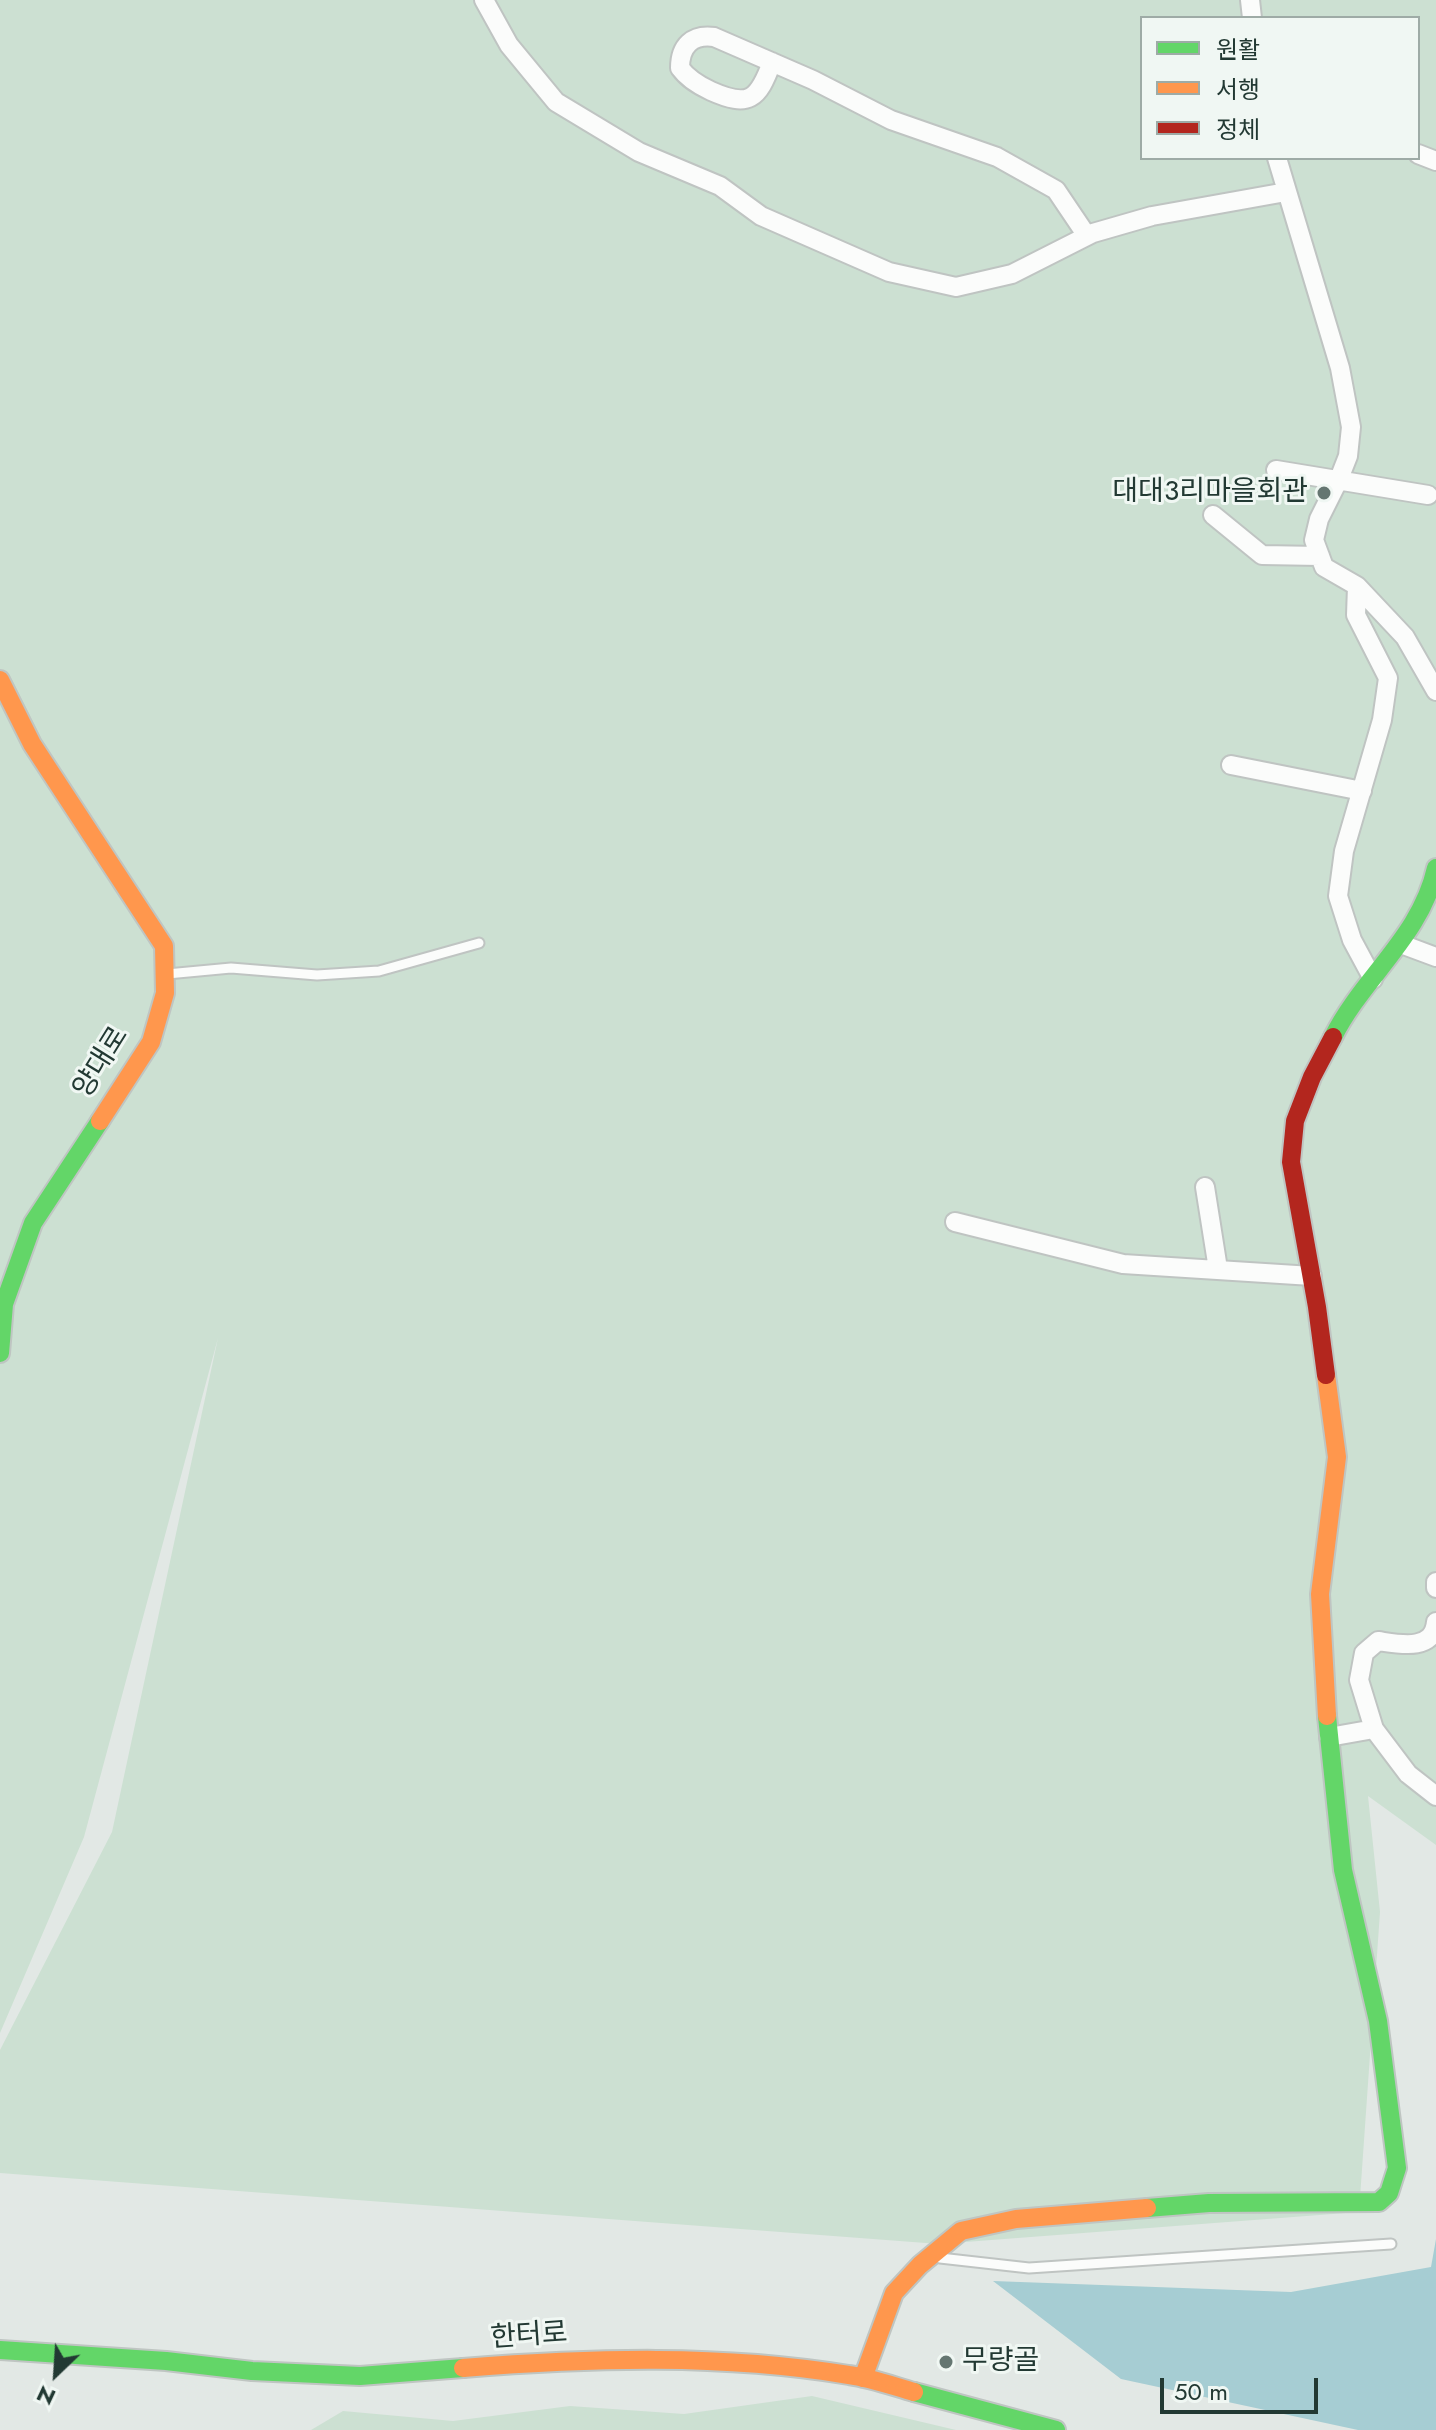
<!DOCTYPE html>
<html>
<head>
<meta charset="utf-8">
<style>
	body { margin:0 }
	#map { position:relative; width:1436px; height:2430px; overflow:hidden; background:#e2e8e5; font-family:Jost,"Noto Sans KR",sans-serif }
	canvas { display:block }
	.legend { position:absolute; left:1140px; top:16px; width:280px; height:144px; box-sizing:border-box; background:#f0f7f3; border:2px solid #9eaba6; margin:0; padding:10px 14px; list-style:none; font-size:24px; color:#223933 }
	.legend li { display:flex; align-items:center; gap:16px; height:40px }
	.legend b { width:40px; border:2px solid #9eaba6 }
	.north { position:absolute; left:16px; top:2334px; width:80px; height:80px; -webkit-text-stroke:6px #f0f7f3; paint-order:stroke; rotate:205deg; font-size:22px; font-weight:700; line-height:32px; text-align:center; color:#223933 }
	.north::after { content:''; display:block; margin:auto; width:28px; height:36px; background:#223933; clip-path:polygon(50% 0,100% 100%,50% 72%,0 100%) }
	.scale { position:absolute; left:1160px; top:2378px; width:158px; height:36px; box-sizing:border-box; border:4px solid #223933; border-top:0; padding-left:10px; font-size:24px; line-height:28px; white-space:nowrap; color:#223933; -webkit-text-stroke:6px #f0f7f3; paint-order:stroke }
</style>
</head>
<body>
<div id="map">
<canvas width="1436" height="2430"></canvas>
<ul class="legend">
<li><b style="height:10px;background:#63d668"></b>원활</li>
<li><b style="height:10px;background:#ff974d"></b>서행</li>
<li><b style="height:10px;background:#b3261e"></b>정체</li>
</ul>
<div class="north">N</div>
<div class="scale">50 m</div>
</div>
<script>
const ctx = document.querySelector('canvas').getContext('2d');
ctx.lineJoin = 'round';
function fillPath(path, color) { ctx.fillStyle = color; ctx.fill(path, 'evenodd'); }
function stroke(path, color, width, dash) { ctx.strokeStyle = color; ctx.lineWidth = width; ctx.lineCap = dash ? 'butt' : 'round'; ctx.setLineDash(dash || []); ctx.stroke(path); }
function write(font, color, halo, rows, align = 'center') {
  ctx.font = font + ' Jost,"Noto Sans KR",sans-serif'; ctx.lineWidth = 6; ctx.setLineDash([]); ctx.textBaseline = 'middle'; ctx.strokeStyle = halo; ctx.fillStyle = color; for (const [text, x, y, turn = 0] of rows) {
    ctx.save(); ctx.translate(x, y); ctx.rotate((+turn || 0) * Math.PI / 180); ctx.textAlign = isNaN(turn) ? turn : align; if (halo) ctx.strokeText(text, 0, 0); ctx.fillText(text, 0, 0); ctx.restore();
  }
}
const green = new Path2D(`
	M 0,0 L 1436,0 L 1436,1845 L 1368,1796 L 1380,1912 L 1359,2212 L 939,2244 L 0,2173 L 0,2050 L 112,1832 L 218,1338 L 84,1837 L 0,2033 ZM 1142,18 L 1418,18 L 1418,158 L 1142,158 Z
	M 812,2396 L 956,2430 L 311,2430 L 343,2411 L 453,2421 L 570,2406 L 684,2414 Z`);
const water = new Path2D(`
	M 1436,2239 L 1436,2430 L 1358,2430 L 1121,2379 L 993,2281 L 1291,2292 L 1431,2267 Z`);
const lane = new Path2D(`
	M 167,974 L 231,968 L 317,975 L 379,971 L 479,943
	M 940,2258 L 1029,2268 L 1391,2244`);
const street = new Path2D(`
	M 484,0 L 509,45 L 556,102 L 639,152 L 720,186 L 761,216 L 889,272 L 956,287 L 1012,274 L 1093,233 L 1152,216 L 1286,192
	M 1250,0 L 1252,18
	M 772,62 C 758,100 749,108 711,91 C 698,85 688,79 680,68 C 680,46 692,34 714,37 L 813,80 L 891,120 L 997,157 L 1056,190 L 1087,236
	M 1418,154 L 1436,161
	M 1277,158 L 1340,368 L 1351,427 L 1348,456 L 1339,479 L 1319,519 L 1314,540 L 1324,567 L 1357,586 L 1405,637 L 1436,691
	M 1276,470 L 1428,495
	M 1213,515 L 1262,555 L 1320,556
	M 1357,586 L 1356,615 L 1388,678 L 1382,720 L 1344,851 L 1338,896 L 1352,940 L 1373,979
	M 1231,765 L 1362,791
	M 1401,944 L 1436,957
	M 1205,1187 L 1218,1269
	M 955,1222 L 1123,1264 L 1312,1276
	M 1436,1582 L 1436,1588
	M 1436,1622 C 1433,1652 1399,1644 1378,1641 L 1364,1653 L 1359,1680 L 1374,1729 L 1408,1774 L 1436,1796
	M 1329,1737 L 1374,1729`);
const fast = new Path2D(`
	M 1333,1037 C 1363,977 1421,936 1436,868
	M 0,1353 L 4,1304 L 33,1223 L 100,1121
	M 1147,2208 L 1209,2203 L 1379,2202 L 1389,2193 L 1397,2168 L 1378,2021 L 1343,1870 L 1327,1716
	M 0,2350 L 166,2361 L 252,2371 L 360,2376 L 463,2368
	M 914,2392 L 1056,2430`);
const slow = new Path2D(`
	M 0,680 L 32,744 L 164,946 L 165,993 L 151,1042 L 100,1121
	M 1326,1375 L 1337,1457 L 1320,1594 L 1327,1716
	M 463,2368 C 591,2358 722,2354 849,2375 C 871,2378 893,2386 914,2392
	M 863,2378 L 894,2293 L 920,2265 L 961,2231 L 1016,2219 L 1147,2208`);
const jam = new Path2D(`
	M 1326,1375 L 1317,1307 L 1291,1162 L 1295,1121 L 1312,1077 L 1333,1037`);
const markers = [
	[1324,493,8,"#657671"],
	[946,2362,8,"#657671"]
];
const poiNames = [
	["대대3리마을회관",1308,493],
	["무량골",962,2362,"left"]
];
const streetNames = [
	["양대로",102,1063,-58],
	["한터로",529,2337,-4]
];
fillPath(green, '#cce0d2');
fillPath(water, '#a6cdd3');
stroke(lane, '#bfc4c2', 13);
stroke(street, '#bfc4c2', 22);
stroke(fast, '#bfc5c2', 22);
stroke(slow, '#bfc5c2', 22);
stroke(jam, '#bfc5c2', 22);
stroke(lane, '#fbfcfb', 9);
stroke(street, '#fbfcfb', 18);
stroke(fast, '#63d668', 18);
stroke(slow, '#ff974d', 18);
stroke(jam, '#b3261e', 18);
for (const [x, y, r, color] of markers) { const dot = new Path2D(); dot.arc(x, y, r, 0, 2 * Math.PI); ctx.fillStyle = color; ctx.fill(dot); stroke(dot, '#f0f7f3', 3); }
write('28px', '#223933', '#f0f7f3', poiNames, 'right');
write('28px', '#223933', '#f0f7f3', streetNames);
</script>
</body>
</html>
